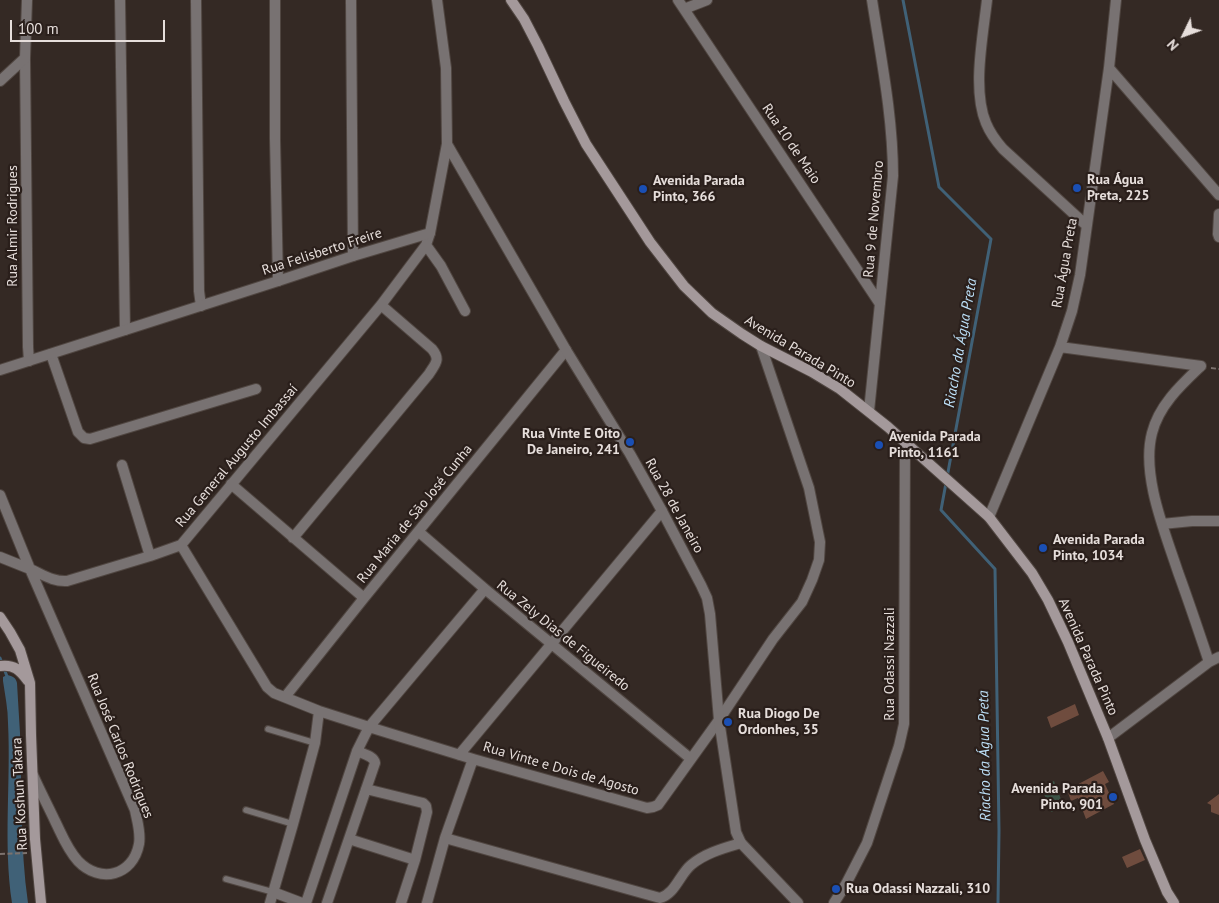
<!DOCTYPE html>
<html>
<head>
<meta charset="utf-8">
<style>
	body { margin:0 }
	#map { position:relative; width:1219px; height:903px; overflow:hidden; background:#342924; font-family:"PT Sans",sans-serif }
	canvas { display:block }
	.north { position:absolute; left:1159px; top:10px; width:50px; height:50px; -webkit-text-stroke:4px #2a1f1b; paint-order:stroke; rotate:228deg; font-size:14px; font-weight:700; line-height:20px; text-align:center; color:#e6dedb }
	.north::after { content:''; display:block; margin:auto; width:18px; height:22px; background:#e6dedb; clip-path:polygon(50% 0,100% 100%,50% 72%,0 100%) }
	.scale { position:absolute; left:10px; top:20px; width:155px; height:22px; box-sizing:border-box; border:2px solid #e6dedb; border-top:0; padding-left:6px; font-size:15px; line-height:18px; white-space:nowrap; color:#e6dedb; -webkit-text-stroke:4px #2a1f1b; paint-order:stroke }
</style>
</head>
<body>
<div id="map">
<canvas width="1219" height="903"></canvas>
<div class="north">N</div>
<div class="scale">100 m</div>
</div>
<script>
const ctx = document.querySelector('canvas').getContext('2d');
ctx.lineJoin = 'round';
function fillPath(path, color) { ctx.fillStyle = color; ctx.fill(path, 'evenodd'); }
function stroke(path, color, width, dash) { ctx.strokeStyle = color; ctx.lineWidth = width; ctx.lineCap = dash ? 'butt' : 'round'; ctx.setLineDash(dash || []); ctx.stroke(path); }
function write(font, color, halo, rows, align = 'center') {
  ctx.font = font + ' "PT Sans",sans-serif'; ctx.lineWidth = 4.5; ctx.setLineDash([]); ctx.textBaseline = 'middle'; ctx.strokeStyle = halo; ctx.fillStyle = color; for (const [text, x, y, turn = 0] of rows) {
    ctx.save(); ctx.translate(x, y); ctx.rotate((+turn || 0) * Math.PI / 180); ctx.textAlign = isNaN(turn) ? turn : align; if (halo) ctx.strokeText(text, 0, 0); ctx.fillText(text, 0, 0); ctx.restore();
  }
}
const green = new Path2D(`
	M 1054,781 L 1064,807 L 1051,812 L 1041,786 Z`);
const water = new Path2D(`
	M 7,675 C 13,676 16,678 17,683 C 18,700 19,717 20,733 C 22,790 20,847 28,903 L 12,903 C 3,843 11,783 8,723 C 8,709 5,695 3,681 L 3,677 Z`);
const stream = new Path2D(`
	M 903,0 L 939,187 L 991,239 L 941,510 L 995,569 L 999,831 L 998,903
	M 0,658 L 8,679`);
const building = new Path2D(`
	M 1075,704 L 1079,715 L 1051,728 L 1047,717 Z
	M 1103,771 L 1109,782 L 1105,784 L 1114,804 L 1086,819 L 1078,798 L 1071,801 L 1067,790 Z
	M 1219,794 L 1219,815 L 1211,812 L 1211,805 L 1207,803 Z
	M 1140,849 L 1145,860 L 1127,868 L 1122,857 Z`);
const path = new Path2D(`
	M 1211,368 L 1219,369
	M 0,854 L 27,853`);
const service = new Path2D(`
	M 268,729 L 315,743
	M 246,810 L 293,824
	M 226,879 L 273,892`);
const minor = new Path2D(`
	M 120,0 L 125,330
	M 196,0 L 199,291 L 201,306
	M 275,0 L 275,139 L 278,281
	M 351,0 L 353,256
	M 678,0 L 880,304
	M 987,0 C 983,36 972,90 986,123 C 990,133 996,141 1003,149 L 1086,225
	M 684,9 L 707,0
	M 25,58 L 28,347 L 29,361
	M 1109,68 L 1219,195
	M 1219,214 L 1218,234 L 1219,237
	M 426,245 L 441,266 L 465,311
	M 1060,347 L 1201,366
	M 51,354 L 78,432 L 84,438 L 90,439 L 256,389
	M 1201,366 C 1181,385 1159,405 1152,433 C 1141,475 1165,532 1178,572 C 1189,602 1199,632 1209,662
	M 869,411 L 893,176 C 893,117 881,58 872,0
	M 122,465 L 150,556
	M 231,484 L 364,598
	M 0,495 L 30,569 L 135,810 C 137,821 141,832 139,844 C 133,876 100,884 78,861 C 67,849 62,835 55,821 C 48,806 40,791 33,775
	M 989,517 L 1060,347 L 1072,311 L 1080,275 L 1109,68 L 1116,0
	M 1162,524 L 1192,521 L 1219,521
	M 419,532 L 485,589 L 691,759
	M 293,538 L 429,374 C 435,364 441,360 432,349 L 381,305
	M 181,545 L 267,687 L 274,693 L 319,711 L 369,727 L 473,759 L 647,808 L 653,807 L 658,805 L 719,720 L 773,639 L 802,602 L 812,580 L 819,560 L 820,542 L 809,488 L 761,346
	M 0,557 C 10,561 20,565 30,569 C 42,574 53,582 67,581 L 150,556 L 181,545 L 381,305 L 426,245 L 430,233
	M 285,697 L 364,598 L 566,350
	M 1108,738 L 1209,662 L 1219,657
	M 459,755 L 662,511
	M 366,789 L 423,803 L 426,806 L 427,812 L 415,860 L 401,903
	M 445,838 L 660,898 C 675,894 680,874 691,865 C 705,853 724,848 741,843
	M 349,839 L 415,860
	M 273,892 L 302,903
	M 270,903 L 293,824 L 315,743 L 319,711
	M 306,903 L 357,751 L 369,727 L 485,589
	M 327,903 L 375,763 C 374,756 363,754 357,751
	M 427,903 L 445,838 L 473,759
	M 834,903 L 846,884 L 867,843 L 899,746 L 904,724 L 905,441`);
const tertiary = new Path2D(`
	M 0,81 L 25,58 L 27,0
	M 447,144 L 566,350 L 630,454 L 662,511 L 701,585 L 707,598 L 710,614 L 719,720 L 736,832 L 741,843 L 798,903
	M 0,370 L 278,281 L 353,256 L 430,233 L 447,144 L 446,68 L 437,0`);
const secondary = new Path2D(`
	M 511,0 L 524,19 L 538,46 L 564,101 L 586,144 L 650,242 L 684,286 L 712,313 L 742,334 L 761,346 L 812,372 L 840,389 L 888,427 L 989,517 L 1032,573 L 1048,600 L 1068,642 L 1108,738 L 1145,840 L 1167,892 L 1174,903
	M 0,617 L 10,632 L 20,650 L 30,683 L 31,735 L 35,839 L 41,903
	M 0,666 C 14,664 20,670 28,681`);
const markers = [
	[1077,188,5,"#1a4fb4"],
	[643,189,5,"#1a4fb4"],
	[630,442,5,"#1a4fb4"],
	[879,445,5,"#1a4fb4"],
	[1043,548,5,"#1a4fb4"],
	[728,722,5,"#1a4fb4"],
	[1113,797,5,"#1a4fb4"],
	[836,889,5,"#1a4fb4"]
];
const streetNames = [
	["Rua 10 de Maio",791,144,56],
	["Rua 9 de Novembro",874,219,-85],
	["Rua Almir Rodrigues",13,226,-90],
	["Rua Felisberto Freire",322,252,-18],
	["Rua Água Preta",1065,263,-80],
	["Avenida Parada Pinto",800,352,31],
	["Rua General Augusto Imbassaí",237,456,-50],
	["Rua 28 de Janeiro",674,506,61],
	["Rua Maria de São José Cunha",415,514,-51],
	["Rua Zely Dias de Figueiredo",563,636,39],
	["Avenida Parada Pinto",1088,657,66],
	["Rua Odassi Nazzali",890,664,-90],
	["Rua José Carlos Rodrigues",120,746,68],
	["Rua Vinte e Dois de Agosto",561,769,16],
	["Rua Koshun Takara",20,794,-93]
];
const poiNames = [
	["Rua Água",1087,180],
	["Preta, 225",1087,196],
	["Avenida Parada",653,181],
	["Pinto, 366",653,197],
	["Rua Vinte E Oito",620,434,"right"],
	["De Janeiro, 241",620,450,"right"],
	["Avenida Parada",889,437],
	["Pinto, 1161",889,453],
	["Avenida Parada",1053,540],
	["Pinto, 1034",1053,556],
	["Rua Diogo De",738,714],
	["Ordonhes, 35",738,730],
	["Avenida Parada",1103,789,"right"],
	["Pinto, 901",1103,805,"right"],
	["Rua Odassi Nazzali, 310",846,889]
];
const waterNames = [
	["Riacho da Água Preta",961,343,-80],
	["Riacho da Água Preta",985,756,-91]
];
fillPath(green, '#3c5346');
fillPath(water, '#406177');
stroke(stream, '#406177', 3);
fillPath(building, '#6f4c3e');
stroke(service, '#504641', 8);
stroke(minor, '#504641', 12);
stroke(tertiary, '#504641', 12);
stroke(secondary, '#504641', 12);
stroke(path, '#7c726e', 2, [5, 2.5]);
stroke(service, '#787272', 5.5);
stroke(minor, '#787272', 10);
stroke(tertiary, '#787272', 10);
stroke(secondary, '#a4999b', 10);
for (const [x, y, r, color] of markers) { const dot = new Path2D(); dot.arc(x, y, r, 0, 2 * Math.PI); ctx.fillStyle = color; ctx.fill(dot); stroke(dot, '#2a1f1b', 2); }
write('14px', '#e6dedb', '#2a1f1b', streetNames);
write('bold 14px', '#e6dedb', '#2a1f1b', poiNames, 'left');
write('italic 15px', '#bcdff7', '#2a1f1b', waterNames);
</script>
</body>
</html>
